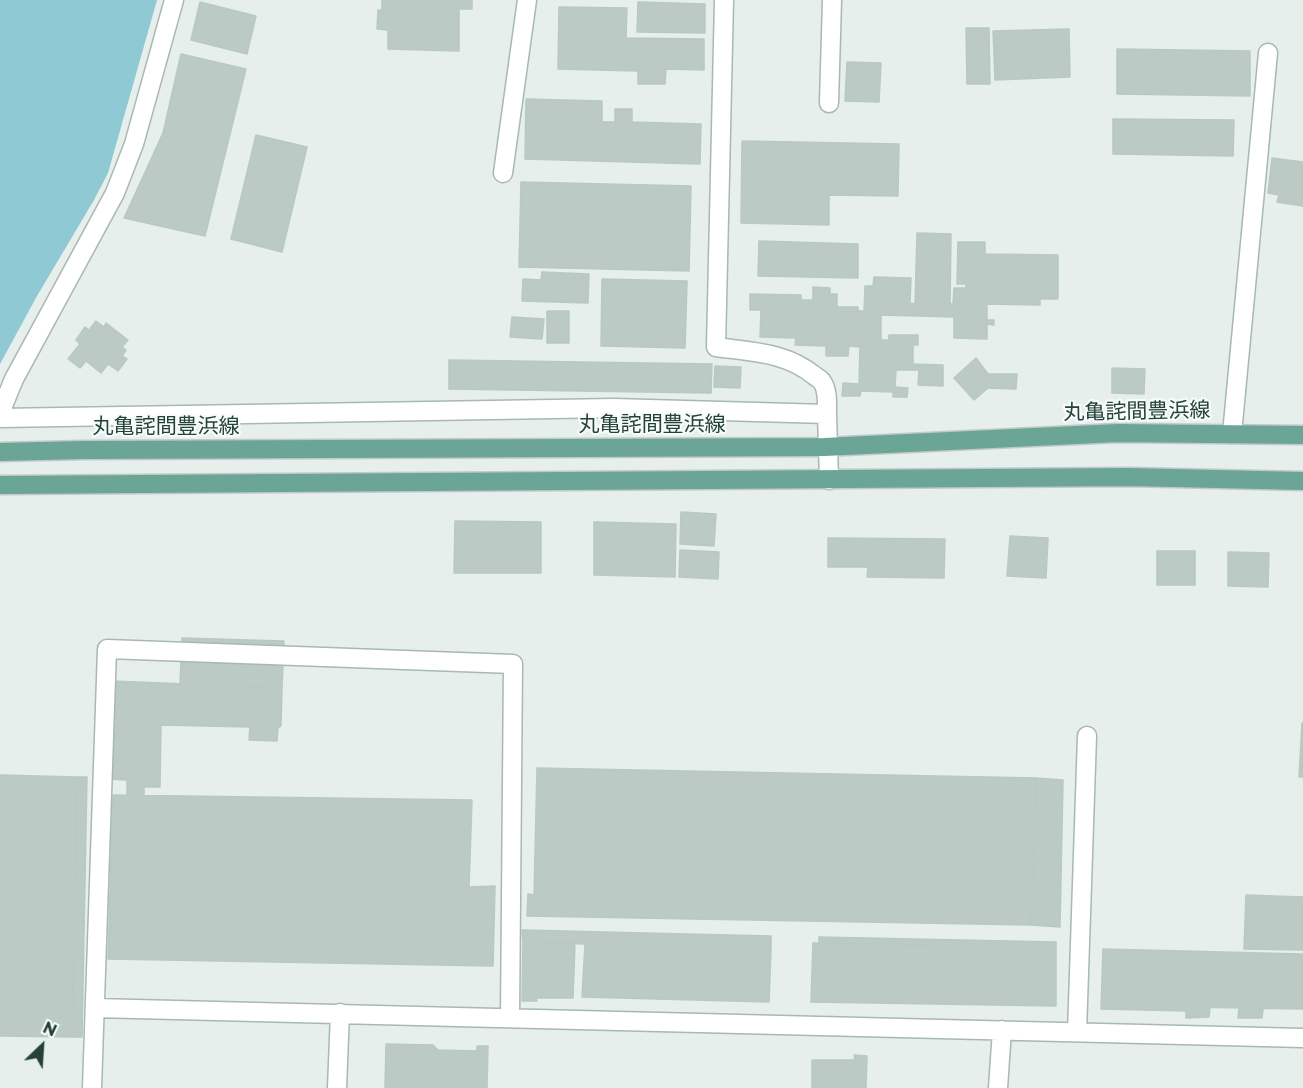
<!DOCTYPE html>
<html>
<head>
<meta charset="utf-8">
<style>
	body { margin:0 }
	#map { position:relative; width:1303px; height:1088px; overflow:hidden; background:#e6efeb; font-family:Montserrat,sans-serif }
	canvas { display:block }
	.north { position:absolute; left:12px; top:1016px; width:60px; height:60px; -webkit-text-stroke:4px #f7fbf9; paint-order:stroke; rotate:25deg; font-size:16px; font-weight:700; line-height:24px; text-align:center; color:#24423a }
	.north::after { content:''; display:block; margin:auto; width:21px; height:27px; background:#24423a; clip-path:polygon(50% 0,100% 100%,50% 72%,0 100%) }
</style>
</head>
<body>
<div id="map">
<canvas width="1303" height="1088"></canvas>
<div class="north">N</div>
</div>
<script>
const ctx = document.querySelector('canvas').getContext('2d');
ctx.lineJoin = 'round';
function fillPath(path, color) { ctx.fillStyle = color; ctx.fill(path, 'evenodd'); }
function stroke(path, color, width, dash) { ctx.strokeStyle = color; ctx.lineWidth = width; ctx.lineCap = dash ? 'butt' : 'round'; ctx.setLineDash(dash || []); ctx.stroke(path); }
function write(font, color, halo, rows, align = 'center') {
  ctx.font = font + ' Montserrat,"Noto Sans JP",sans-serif'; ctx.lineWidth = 4.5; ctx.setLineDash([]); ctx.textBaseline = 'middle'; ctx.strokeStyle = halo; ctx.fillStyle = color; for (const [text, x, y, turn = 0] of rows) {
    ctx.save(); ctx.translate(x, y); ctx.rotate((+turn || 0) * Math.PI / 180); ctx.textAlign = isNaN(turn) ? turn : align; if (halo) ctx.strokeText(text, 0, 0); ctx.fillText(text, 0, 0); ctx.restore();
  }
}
const water = new Path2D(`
	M 0,0 L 157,0 L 108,173 L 94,200 L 37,296 L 0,364 Z`);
const building = new Path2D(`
	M 382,0 L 472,0 L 472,9 L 459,9 L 459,51 L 388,49 L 388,30 L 377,29 L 378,10 L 382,10 Z
	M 200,2 L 256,16 L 247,54 L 191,40 Z
	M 638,2 L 705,4 L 705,33 L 637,32 Z
	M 559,7 L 627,8 L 626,38 L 704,39 L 704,70 L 666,69 L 665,84 L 638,84 L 638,71 L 558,69 Z
	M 966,28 L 989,28 L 990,84 L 967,84 Z
	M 1069,29 L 1070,77 L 995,80 L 993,31 Z
	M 1117,49 L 1250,51 L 1250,96 L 1117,94 Z
	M 181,54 L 246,69 L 205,236 L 124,218 L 163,133 Z
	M 847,62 L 881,63 L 879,102 L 845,101 Z
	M 526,99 L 602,101 L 602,122 L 615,122 L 615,109 L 632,109 L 632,122 L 701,124 L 700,164 L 525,159 Z
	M 1113,119 L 1234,120 L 1233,156 L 1113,154 Z
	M 256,135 L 307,147 L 282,252 L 231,239 Z
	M 742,141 L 899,144 L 898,196 L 829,195 L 829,225 L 741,223 Z
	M 1272,158 L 1303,162 L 1303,206 L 1277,202 L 1279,195 L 1268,193 Z
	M 521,182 L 691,186 L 689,271 L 519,267 Z
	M 917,233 L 951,234 L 950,304 L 953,304 L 954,288 L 966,288 L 966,284 L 957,284 L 958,242 L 985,242 L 985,254 L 1058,255 L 1058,299 L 1040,299 L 1040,305 L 987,304 L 987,320 L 994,320 L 994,325 L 987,324 L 987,339 L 954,338 L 954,317 L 881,315 L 881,340 L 889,340 L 889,335 L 918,335 L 918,345 L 913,345 L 913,364 L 943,365 L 943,386 L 918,385 L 919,370 L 896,370 L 895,387 L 908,388 L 907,397 L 893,397 L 893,392 L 861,391 L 860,396 L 842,396 L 843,383 L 859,384 L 860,347 L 849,346 L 848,356 L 826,356 L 826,346 L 795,345 L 796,338 L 760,337 L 761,310 L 750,310 L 750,294 L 801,295 L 801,300 L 813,300 L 813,287 L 830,288 L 830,294 L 837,294 L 837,307 L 858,307 L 858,311 L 864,311 L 865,286 L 873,286 L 874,277 L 911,278 L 910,303 L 915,304 Z
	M 759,241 L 858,244 L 858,278 L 758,276 Z
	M 542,272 L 589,274 L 588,303 L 522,301 L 523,279 L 541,280 Z
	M 602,279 L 687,281 L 685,348 L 601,346 Z
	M 547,311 L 569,311 L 569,343 L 547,343 Z
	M 512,317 L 544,319 L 542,339 L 510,337 Z
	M 96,321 L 104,327 L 106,323 L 128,340 L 122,347 L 126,350 L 122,356 L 127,359 L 118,371 L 108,364 L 101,373 L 86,361 L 80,368 L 68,359 L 80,344 L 76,340 L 85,327 L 89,330 Z
	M 976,358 L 988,374 L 1017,374 L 1016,389 L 988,388 L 974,400 L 954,378 Z
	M 449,360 L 712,364 L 711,393 L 449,389 Z
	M 715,366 L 741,367 L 740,388 L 714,387 Z
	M 1112,368 L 1145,369 L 1144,394 L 1112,393 Z
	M 681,512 L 716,514 L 714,546 L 680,544 Z
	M 455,521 L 541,522 L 541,573 L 454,573 Z
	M 594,522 L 676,524 L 675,577 L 594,575 Z
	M 1010,536 L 1048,538 L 1046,578 L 1007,576 Z
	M 828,538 L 945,539 L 944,578 L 867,577 L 868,567 L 828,567 Z
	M 680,550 L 719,552 L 718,579 L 679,577 Z
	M 1157,551 L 1195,551 L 1195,585 L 1157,585 Z
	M 1228,552 L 1269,553 L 1268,587 L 1228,586 Z
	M 182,638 L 284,641 L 282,688 L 180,684 Z
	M 112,681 L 282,688 L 281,726 L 278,728 L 277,741 L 249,740 L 250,727 L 161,725 L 160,787 L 127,787 L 127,780 L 108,779 Z
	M 1302,723 L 1303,723 L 1303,777 L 1299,777 Z
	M 537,768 L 1036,778 L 1031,925 L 527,916 L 528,894 L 534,895 Z
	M 0,775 L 77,777 L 72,1037 L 0,1036 Z
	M 77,777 L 87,777 L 82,1037 L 72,1037 Z
	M 1036,778 L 1063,780 L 1060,927 L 1031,925 Z
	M 127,787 L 144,787 L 144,795 L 127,795 Z
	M 113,795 L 472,800 L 469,887 L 495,886 L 493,966 L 108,959 Z
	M 1246,895 L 1303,897 L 1303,950 L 1244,949 Z
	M 522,930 L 771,936 L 771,950 L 523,942 Z
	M 819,937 L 1056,942 L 1056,948 L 819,943 Z
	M 523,942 L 575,943 L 573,998 L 536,998 L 537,1001 L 522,1001 Z
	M 813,943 L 1056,948 L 1056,1006 L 811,1002 Z
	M 585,944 L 771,950 L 769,1002 L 582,997 Z
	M 1103,949 L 1303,954 L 1303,1009 L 1186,1007 L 1186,1011 L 1101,1009 Z
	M 1186,1007 L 1210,1008 L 1209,1017 L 1186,1018 Z
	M 1239,1008 L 1263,1009 L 1262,1018 L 1238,1018 Z
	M 386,1044 L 433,1045 L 438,1050 L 477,1051 L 477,1046 L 488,1046 L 487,1088 L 385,1088 Z
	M 854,1055 L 867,1056 L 866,1088 L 812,1088 L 812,1060 L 855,1060 Z`);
const minor = new Path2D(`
	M 724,0 L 716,347 C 752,352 786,352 815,376 C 817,378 821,379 822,382 C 828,389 827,405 827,414
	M 829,103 L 832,0
	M 503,173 L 527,0
	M 0,413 L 14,379 L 115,193 L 134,144 L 174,0
	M 0,418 L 614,408 L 827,414 L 829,480
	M 1232,434 L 1268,53
	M 95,1008 L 1303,1038
	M 1077,1032 L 1087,736
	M 92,1088 L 107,649 L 513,664 L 510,1018
	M 337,1088 L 340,1013
	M 998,1088 L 1002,1030`);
const major = new Path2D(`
	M 0,452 L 84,450 L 824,447 L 1118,433 L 1303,435
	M 0,485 L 1129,477 L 1303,481`);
const streetNames = [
	["丸亀詫間豊浜線",1137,412,-1],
	["丸亀詫間豊浜線",652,425],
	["丸亀詫間豊浜線",166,427]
];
fillPath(water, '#8ec9d4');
fillPath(building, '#bbcac4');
stroke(building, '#b8c9c2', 1.5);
stroke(minor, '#a8b8b2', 21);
stroke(major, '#c2cac8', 21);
stroke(minor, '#fff', 18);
stroke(major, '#6aa596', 18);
write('21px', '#24423a', '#f7fbf9', streetNames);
</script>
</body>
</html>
